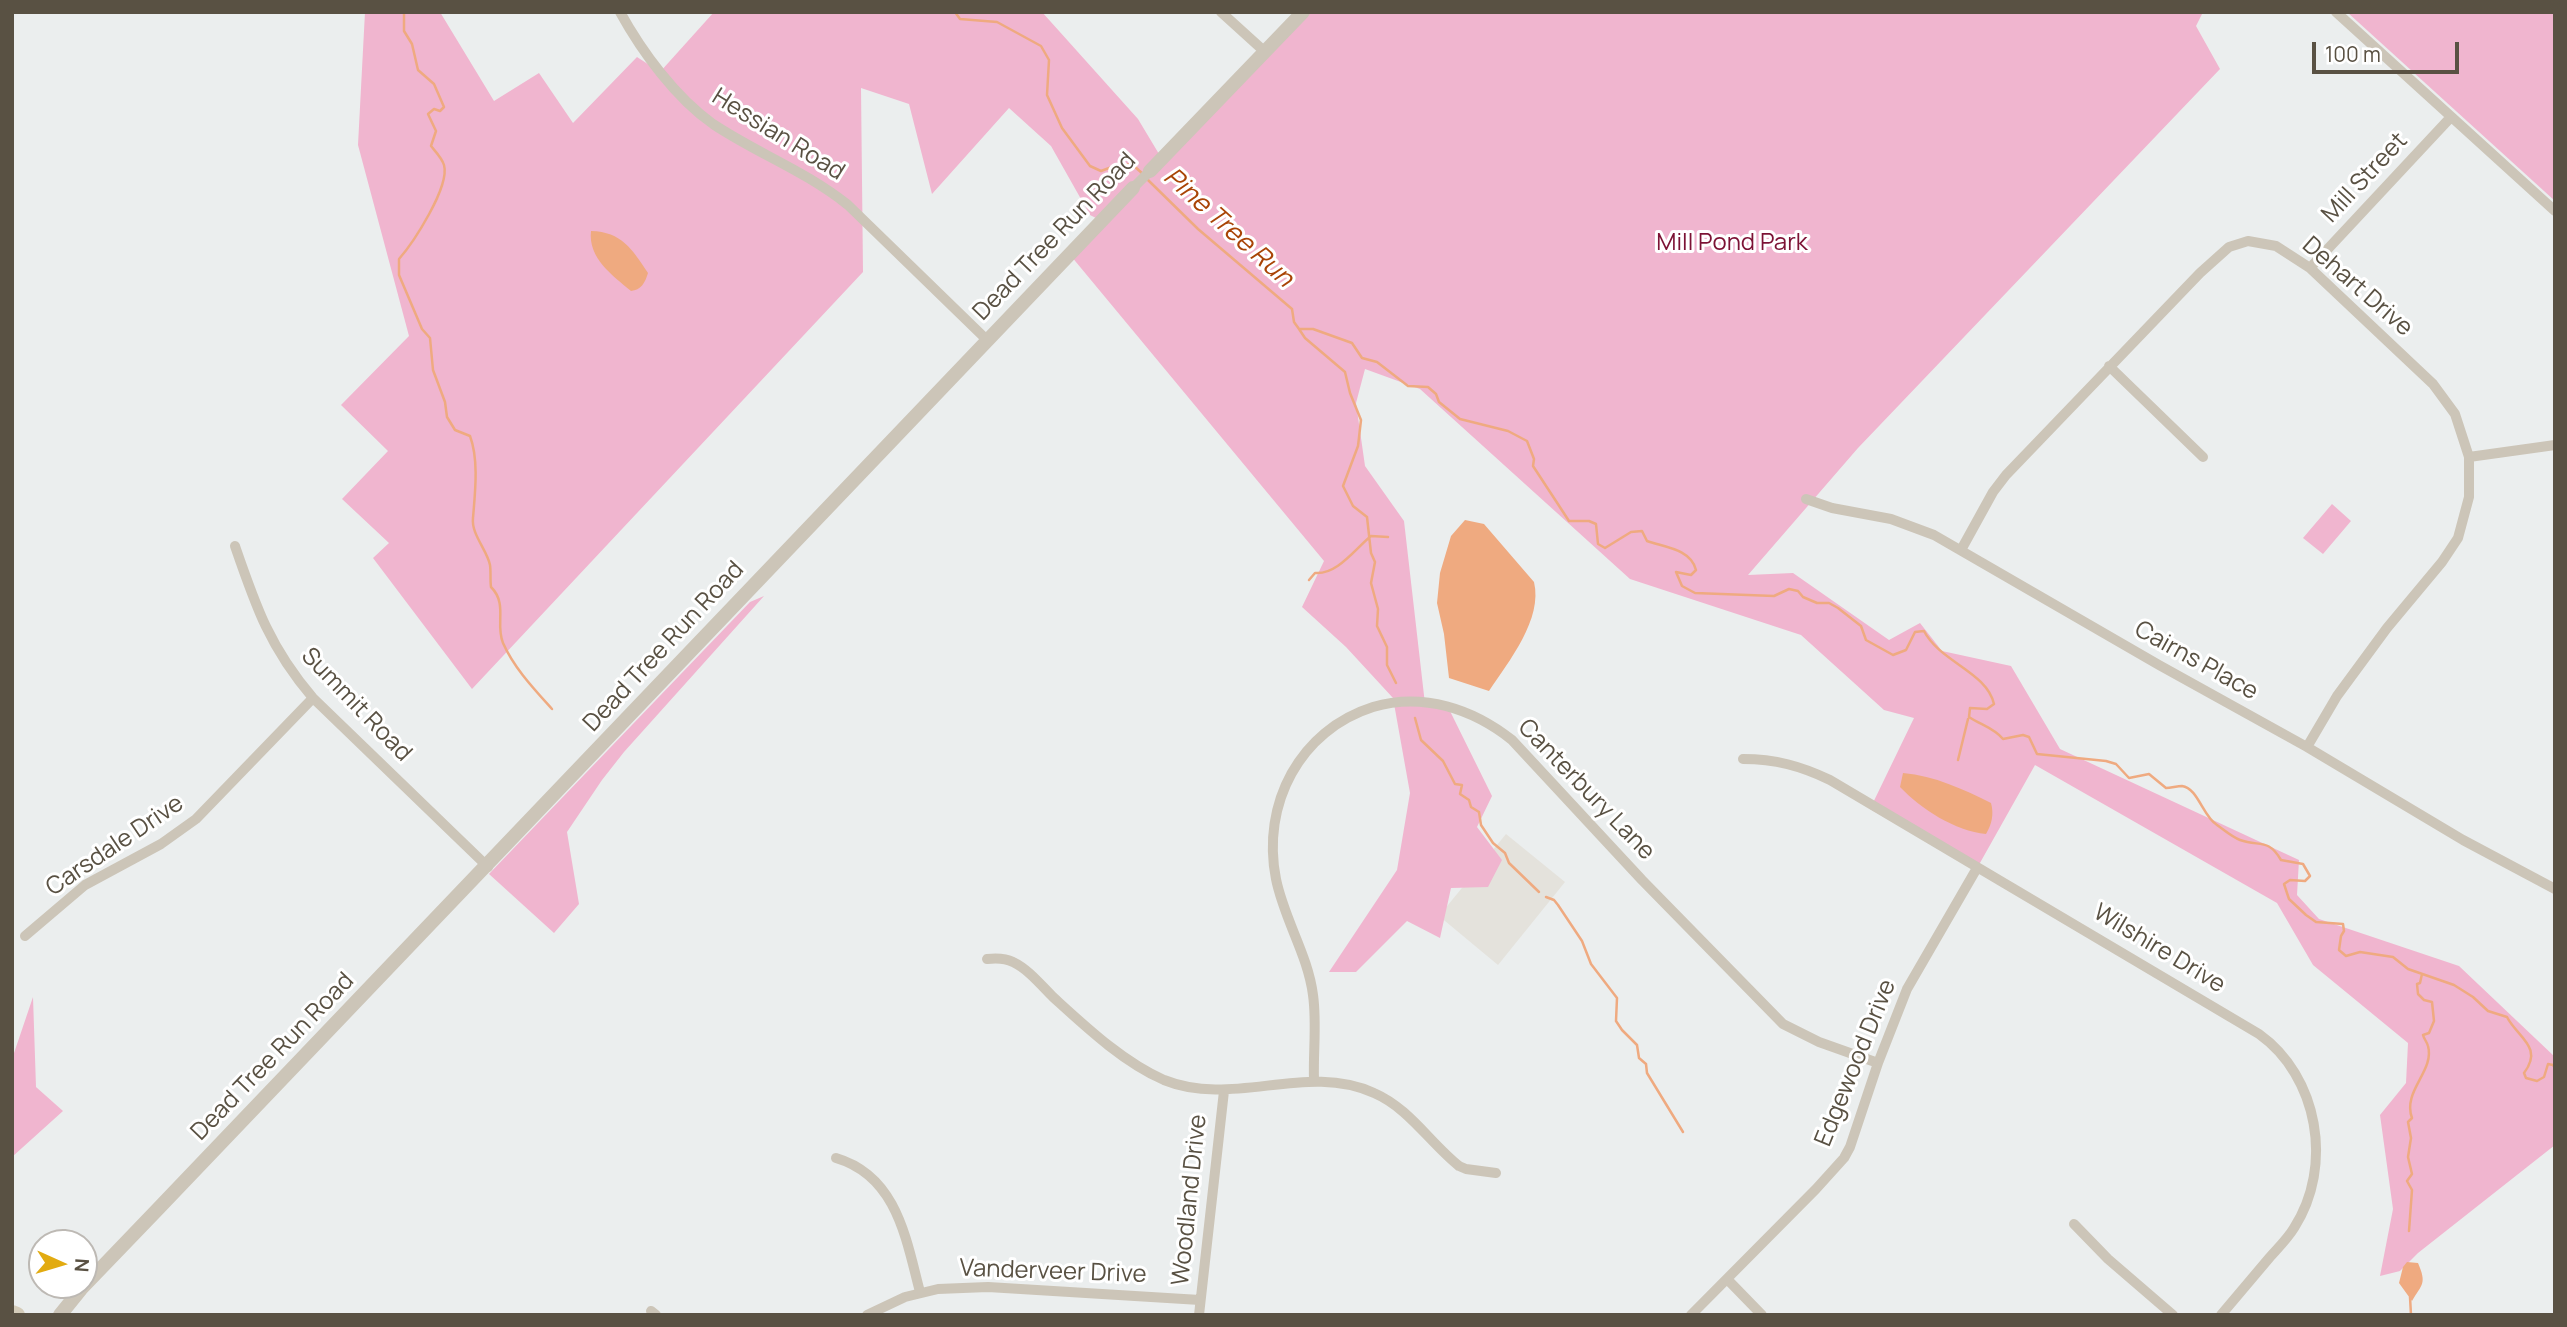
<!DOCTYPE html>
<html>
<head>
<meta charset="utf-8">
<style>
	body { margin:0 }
	#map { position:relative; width:2567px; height:1327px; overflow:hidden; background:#ebeeee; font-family:Manrope,sans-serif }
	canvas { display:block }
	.frame { position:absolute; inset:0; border:14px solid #595143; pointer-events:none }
	.north { position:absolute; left:28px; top:1229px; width:70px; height:70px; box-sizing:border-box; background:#fff; border:2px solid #bdb9b4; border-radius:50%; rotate:94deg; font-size:19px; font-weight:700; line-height:28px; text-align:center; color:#595143 }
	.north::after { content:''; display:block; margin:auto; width:24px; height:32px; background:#e2ab11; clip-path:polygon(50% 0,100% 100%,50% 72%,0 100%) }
	.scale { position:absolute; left:2312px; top:42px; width:147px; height:32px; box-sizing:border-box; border:4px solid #595143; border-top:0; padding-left:9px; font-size:21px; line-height:24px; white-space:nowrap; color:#595143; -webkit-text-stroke:5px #fff; paint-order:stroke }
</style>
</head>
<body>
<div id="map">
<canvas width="2567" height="1327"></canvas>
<div class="frame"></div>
<div class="north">N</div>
<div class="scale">100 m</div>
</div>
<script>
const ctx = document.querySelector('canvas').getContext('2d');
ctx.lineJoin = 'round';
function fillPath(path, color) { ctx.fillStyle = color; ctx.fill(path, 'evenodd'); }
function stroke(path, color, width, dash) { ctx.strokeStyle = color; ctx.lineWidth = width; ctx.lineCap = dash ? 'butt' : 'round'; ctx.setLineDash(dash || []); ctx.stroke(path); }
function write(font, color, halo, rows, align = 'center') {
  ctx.font = font + ' Manrope,sans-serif'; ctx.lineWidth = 6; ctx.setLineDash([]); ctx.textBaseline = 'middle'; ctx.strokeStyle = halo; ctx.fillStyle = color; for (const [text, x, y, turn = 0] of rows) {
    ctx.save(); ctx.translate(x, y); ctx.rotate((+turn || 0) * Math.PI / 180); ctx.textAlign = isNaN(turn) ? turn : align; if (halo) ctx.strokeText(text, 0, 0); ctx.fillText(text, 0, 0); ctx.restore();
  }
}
const airport = new Path2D(`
	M 1506,834 L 1565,882 L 1498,965 L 1439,916 Z`);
const green = new Path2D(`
	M 365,12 L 440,12 L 494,101 L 539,73 L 573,123 L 637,57 L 660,72 L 714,12 L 1042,12 L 1138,119 L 1159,154 L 1307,12 L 2203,12 L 2196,26 L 2220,69 L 1858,448 L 1748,575 L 1793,573 L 1889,640 L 1920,623 L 1942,651 L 2011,666 L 2060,749 L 2299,860 L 2297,895 L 2319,919 L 2459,966 L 2555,1057 L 2555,1145 L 2418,1253 L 2400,1271 L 2380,1276 L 2393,1209 L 2380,1115 L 2406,1083 L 2408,1043 L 2313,965 L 2277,903 L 2035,765 L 1976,870 L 1870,809 L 1914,718 L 1884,710 L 1801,635 L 1630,579 L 1420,389 L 1365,369 L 1356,403 L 1365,466 L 1404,521 L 1425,704 L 1448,707 L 1492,796 L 1477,827 L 1502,860 L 1488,887 L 1451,888 L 1440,938 L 1407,921 L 1356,972 L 1329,972 L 1397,870 L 1410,793 L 1393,698 L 1346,647 L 1302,607 L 1324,561 L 1071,256 L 1104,222 L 1090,215 L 1051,146 L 1009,108 L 932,194 L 909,104 L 861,88 L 863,272 L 472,689 L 373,558 L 389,543 L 342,499 L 388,451 L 341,405 L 409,336 L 358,145 Z
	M 2347,12 L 2555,12 L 2555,201 Z
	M 2332,504 L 2351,521 L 2323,554 L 2303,538 Z
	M 764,596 L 624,752 L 602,780 L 567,832 L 579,904 L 554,933 L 489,874 L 750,602 Z
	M 33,997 L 36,1087 L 63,1111 L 12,1157 L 12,1059 Z`);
const water = new Path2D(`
	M 591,231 C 622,232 632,249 648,273 C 645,283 641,290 631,291 C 612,275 588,258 591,231 Z
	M 1465,520 L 1484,524 L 1534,582 C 1543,619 1509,661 1489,691 L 1449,678 L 1444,634 L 1437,603 L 1440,573 L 1451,536 Z
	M 1903,773 C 1935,776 1963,789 1991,803 C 1994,814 1992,824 1986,834 C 1955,831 1921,809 1900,787 Z
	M 2407,1262 L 2418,1263 C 2427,1284 2422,1284 2412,1301 L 2399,1283 L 2403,1267 Z`);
const stream = new Path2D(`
	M 404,12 L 404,31 L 412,44 L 418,70 L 434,84 L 444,107 L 440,111 L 434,109 L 428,114 L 436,131 L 431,146 C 435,151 442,158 444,165 C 450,187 413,243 399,259 L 399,275 L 422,329 L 430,338 L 433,370 L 445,402 L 447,417 L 455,430 L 470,436 C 479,460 475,493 473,518 C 471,534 487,550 490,565 C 491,572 490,580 491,587 C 508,604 495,624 503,643 C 514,668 534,689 552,709
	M 955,12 L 960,19 L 997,22 L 1041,46 L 1049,60 L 1047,95 L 1062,128 L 1090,166 L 1101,171 L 1120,164 L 1133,165 L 1144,175
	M 1148,180 L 1198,229 L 1292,309 L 1294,322 L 1299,329 L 1313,329 L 1352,343 L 1362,358 L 1377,362 L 1408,386 L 1428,387 L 1436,394 L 1439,402 L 1460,419 L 1508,431 L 1527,441 L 1534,459 L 1533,466 L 1569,521 L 1589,521 L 1596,524 L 1598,544 L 1605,548 L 1631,532 L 1642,531 L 1647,541 C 1664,547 1691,549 1696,570 L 1691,575 L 1676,572 L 1682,586 L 1695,593 L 1774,596 L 1789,589 L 1798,591 L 1803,597 L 1817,603 L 1829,603 L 1838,608 L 1861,626 L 1866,640 L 1893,655 L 1906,650 L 1915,632 L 1924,631 C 1940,662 1987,672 1994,704 L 1987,709 L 1970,708 L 1969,717 C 1981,725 1994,728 2003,739 L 2023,735 L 2029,737 L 2037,754 L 2106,761 L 2116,764 L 2129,778 L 2149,774 L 2166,788 C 2171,788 2177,786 2182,786 C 2198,788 2203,817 2217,825 C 2224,830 2232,837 2240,840 C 2260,847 2268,838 2281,860 L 2303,864 L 2310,876 L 2305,881 L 2290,880 L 2284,884 L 2289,899 L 2306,915 L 2316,922 L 2343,924 L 2344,931 L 2341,936 L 2339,950 L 2346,956 L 2360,952 L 2393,957 L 2408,969 L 2454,985 L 2473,997 L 2488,1011 L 2507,1017 C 2517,1037 2544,1047 2524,1073 L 2526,1078 L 2537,1081 L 2544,1077 L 2548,1064 L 2553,1065 L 2555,1068
	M 1299,329 L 1305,338 L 1345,372 L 1350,393 L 1361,420 L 1358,446 L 1343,486 L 1353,506 L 1367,517 L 1371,553 L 1375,562 L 1371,583 L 1378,609 L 1377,626 L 1387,647 L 1387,665 L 1396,683
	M 1309,580 L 1315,573 C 1337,575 1355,549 1371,536 L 1388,537
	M 1415,718 L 1421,740 L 1443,761 L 1455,784 L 1462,785 L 1460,794 L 1469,800 L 1471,807 L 1479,812 L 1481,825 L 1493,843 L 1505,853 L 1509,863 L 1539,892
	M 1958,760 L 1968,719
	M 1546,897 L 1554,900 L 1558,905 L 1582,941 L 1591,964 L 1617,998 L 1616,1021 L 1622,1030 L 1637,1045 L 1639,1058 L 1646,1064 L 1647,1073 L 1683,1132
	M 2409,1231 L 2412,1190 L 2407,1181 L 2412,1174 L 2408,1157 L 2411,1138 L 2408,1122 L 2412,1118 C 2402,1091 2435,1071 2428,1046 C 2427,1042 2424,1039 2423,1035 L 2429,1033 L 2434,1021 L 2432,1002 L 2424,1000 L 2418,994 L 2417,984 L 2420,983 L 2422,974
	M 2410,1297 L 2411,1315`);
const minor = new Path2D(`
	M 620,12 C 642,52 676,98 713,124 C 758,154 804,170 848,205 L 988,341
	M 1221,12 L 1264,51
	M 2336,12 L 2555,211
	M 1133,188 L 1150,171
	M 2310,268 L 2451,117
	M 2109,366 L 2203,457
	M 2469,457 L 2555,445
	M 1806,499 L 1832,508 L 1891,519 L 1934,535 L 2159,665 L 2307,747 L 2463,840 L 2555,889
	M 235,546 C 256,607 270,648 313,698 L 488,867
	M 1961,550 L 1993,492 L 2006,475 L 2200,273 L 2229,247 L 2248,241 L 2276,246 L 2310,268 L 2433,384 L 2455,414 L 2469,457 L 2469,497 L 2458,538 L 2442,562 L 2387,628 L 2337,696 L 2307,747
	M 1743,759 C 1775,759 1801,766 1830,780 L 2259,1034 C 2318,1076 2334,1166 2294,1228 C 2288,1238 2278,1248 2270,1257 C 2254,1276 2237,1296 2221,1315
	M 25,936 L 85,885 L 161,844 L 196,819 L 313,698
	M 987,959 C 996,958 1005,958 1013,962 C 1028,969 1041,985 1053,997 C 1086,1027 1123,1062 1164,1080 C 1233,1108 1306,1062 1374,1093 C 1409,1108 1430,1143 1459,1166 L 1466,1169 L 1496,1173
	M 1314,1080 C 1313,1052 1317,1023 1313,995 C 1308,955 1284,919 1276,879 C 1261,804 1300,730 1373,707 C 1423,692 1473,709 1512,740 L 1642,880 L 1783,1024 L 1819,1042 L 1878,1063
	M 836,1158 C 897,1176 906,1239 920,1292
	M 2074,1224 L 2108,1259 L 2173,1315
	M 1727,1279 L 1762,1315
	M 651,1311 L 656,1315
	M 867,1315 L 905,1297 L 938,1289 L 988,1287 L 1200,1300
	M 1199,1315 L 1224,1091
	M 1691,1315 L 1816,1189 L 1844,1158 L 1850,1147 L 1878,1063 L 1907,989 L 1977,868`);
const tertiary = new Path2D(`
	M 1150,171 L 1303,12
	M 60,1315 L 81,1289 C 433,923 783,555 1133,188`);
const secondary = new Path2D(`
	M 12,1313 L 17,1315`);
const streetNames = [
	["Hessian Road",778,135,32],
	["Mill Street",2365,178,-47],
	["Dead Tree Run Road",1055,237,-46],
	["Dehart Drive",2357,287,41],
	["Dead Tree Run Road",664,647,-47],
	["Cairns Place",2196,661,29],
	["Summit Road",356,705,46],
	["Canterbury Lane",1586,790,46],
	["Carsdale Drive",115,846,-34],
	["Wilshire Drive",2159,949,31],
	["Dead Tree Run Road",273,1057,-46],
	["Edgewood Drive",1856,1063,-68],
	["Woodland Drive",1190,1200,-84],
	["Vanderveer Drive",1053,1272,2]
];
const parkNames = [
	["Mill Pond Park",1732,243]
];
const waterNames = [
	["Pine Tree Run",1228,228,42]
];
fillPath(airport, '#e4e2dc');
fillPath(green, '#f0b5cf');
fillPath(water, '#efaa80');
stroke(stream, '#efaa80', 2.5);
stroke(minor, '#ccc5b8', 10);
stroke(tertiary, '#ccc5b8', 14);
stroke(secondary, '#d4ccba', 16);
write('24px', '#595143', '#fff', streetNames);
write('24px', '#7c1235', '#fff', parkNames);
write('italic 26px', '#a94406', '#fff', waterNames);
</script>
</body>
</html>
